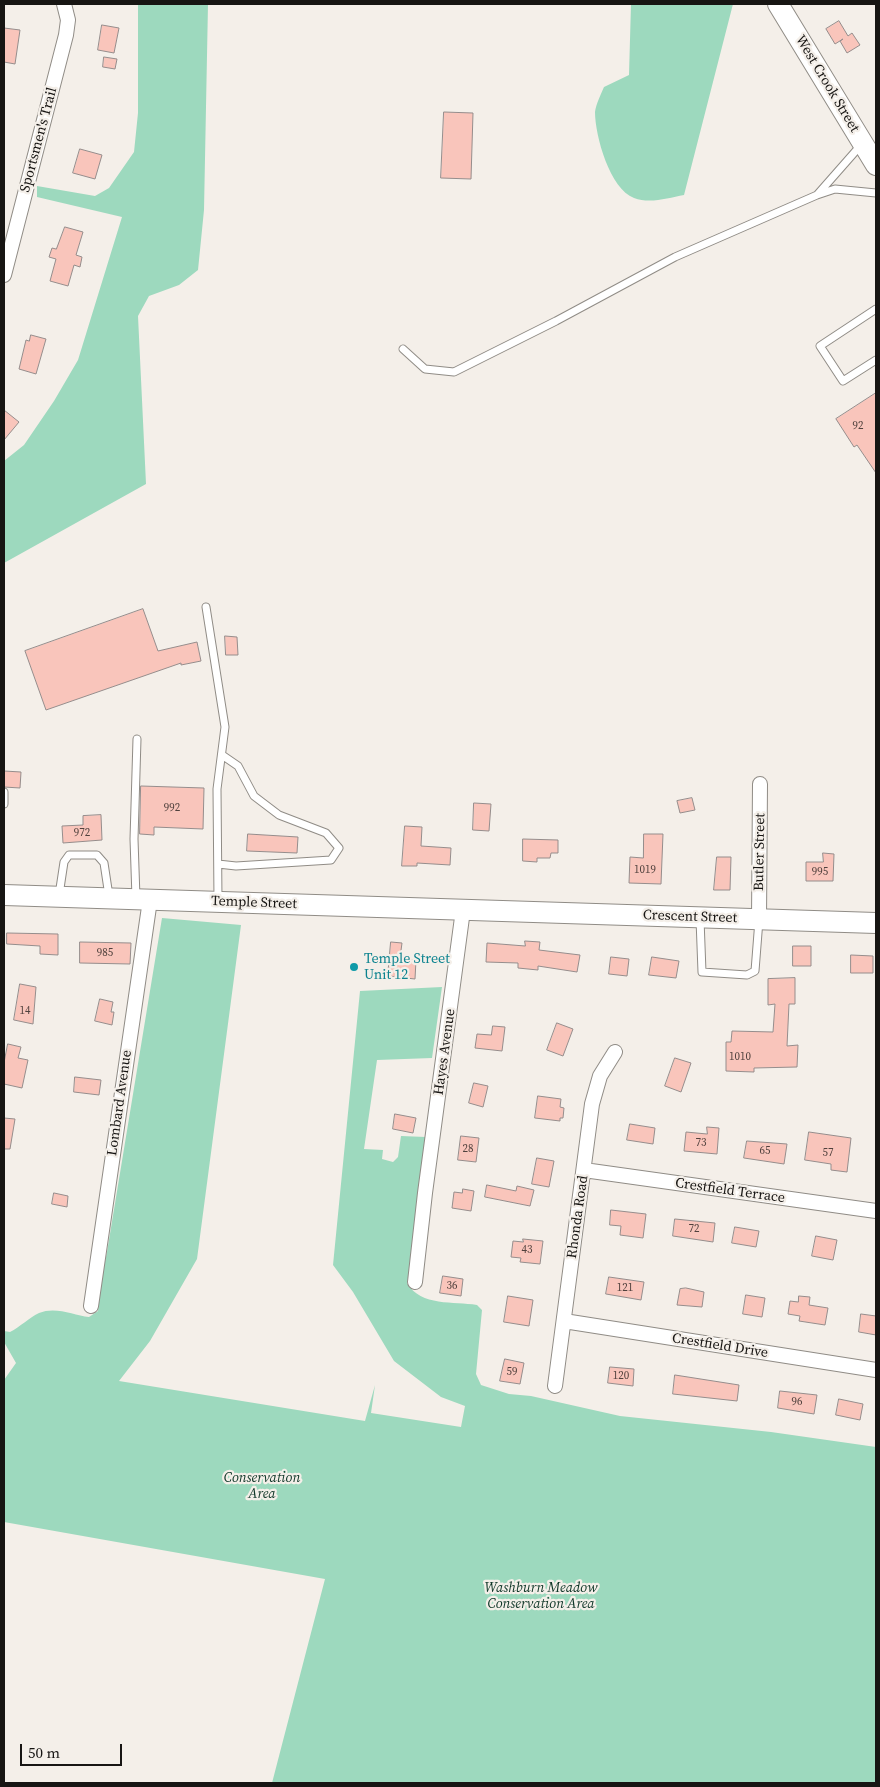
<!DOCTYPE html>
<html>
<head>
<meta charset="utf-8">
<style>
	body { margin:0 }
	#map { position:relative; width:880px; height:1787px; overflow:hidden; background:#f4efe9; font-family:"Source Serif 4",serif }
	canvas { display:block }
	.frame { position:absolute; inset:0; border:5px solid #171513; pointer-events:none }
	.scale { position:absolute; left:20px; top:1744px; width:102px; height:22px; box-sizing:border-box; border:2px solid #171513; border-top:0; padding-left:6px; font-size:15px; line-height:18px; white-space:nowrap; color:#171513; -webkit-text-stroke:4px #f4efe9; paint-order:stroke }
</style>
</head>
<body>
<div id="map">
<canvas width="880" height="1787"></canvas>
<div class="frame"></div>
<div class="scale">50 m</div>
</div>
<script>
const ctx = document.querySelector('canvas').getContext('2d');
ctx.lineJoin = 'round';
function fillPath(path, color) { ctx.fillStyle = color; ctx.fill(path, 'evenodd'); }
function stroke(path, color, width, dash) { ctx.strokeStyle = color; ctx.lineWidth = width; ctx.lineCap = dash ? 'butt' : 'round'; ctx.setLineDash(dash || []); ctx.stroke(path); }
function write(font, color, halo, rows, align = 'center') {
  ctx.font = font + ' "Source Serif 4",serif'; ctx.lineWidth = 4.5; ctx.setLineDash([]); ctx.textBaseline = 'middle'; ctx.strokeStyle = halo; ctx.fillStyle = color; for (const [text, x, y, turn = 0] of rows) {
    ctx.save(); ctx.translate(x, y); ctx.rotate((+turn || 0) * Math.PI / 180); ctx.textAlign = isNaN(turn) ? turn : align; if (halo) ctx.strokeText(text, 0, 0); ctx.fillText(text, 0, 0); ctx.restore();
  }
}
const green = new Path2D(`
	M 138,4 L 208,4 L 204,210 L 198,270 L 179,285 L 149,296 L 138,316 L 146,484 L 4,563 L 4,461 L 24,445 L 54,401 L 78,360 L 122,217 L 37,197 L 37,186 L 95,196 L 109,188 L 134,152 L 138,113 Z
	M 631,4 L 733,4 L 684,195 C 668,198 650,204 634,198 C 610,189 595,136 595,112 C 596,104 601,94 604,87 L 629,75 Z
	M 162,918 L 241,925 L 197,1259 L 150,1341 L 119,1381 L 365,1421 L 375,1385 L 371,1413 L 461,1427 L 465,1406 L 441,1397 L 394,1361 L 353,1292 L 333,1265 L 360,991 L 442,987 L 432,1058 L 377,1060 L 364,1149 L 383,1150 L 382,1159 L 393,1162 L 398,1157 L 401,1136 L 426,1137 L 422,1206 L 407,1283 C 421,1307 454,1301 477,1305 L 482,1310 L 476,1374 L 481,1385 L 509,1394 L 531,1396 L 620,1416 L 771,1432 L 876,1447 L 876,1783 L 272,1783 L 325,1579 L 4,1522 L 4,1380 L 16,1363 L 4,1342 L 4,1331 L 10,1332 C 20,1327 30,1317 39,1313 C 55,1306 74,1315 89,1317 L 98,1311 L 100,1286 L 107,1252 Z`);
const building = new Path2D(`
	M 839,21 L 848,36 L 852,33 L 860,45 L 847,53 L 840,41 L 843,39 L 835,44 L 826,29 Z
	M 102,25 L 119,28 L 114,53 L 98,50 Z
	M 4,28 L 20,30 L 15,64 L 4,62 Z
	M 104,57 L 117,59 L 115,69 L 103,67 Z
	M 444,112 L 473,113 L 471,179 L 441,178 Z
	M 80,149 L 102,155 L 95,179 L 73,173 Z
	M 65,227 L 83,232 L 76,255 L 82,257 L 80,267 L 74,265 L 68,286 L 50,281 L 56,259 L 49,257 L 52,248 L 56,249 Z
	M 31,335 L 46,339 L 36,374 L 19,369 L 26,340 L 29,341 Z
	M 876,393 L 876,473 L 857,445 L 854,447 L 836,419 Z
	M 4,410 L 19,422 L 4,440 Z
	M 143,609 L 158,651 L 197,642 L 201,661 L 181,665 L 181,663 L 46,710 L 25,651 Z
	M 225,636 L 237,637 L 238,655 L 226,655 Z
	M 4,771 L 21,772 L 20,788 L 4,787 Z
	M 141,786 L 204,788 L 203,829 L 154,827 L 154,835 L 140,834 Z
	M 692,798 L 695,810 L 680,813 L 677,801 Z
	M 474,803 L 491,804 L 489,831 L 473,830 Z
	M 101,815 L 102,840 L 63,843 L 62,826 L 83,825 L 83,816 Z
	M 405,826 L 422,827 L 421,846 L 451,848 L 450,865 L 417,863 L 417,866 L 402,866 Z
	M 248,834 L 298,837 L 297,853 L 247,851 Z
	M 644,834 L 663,834 L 661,884 L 629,883 L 630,857 L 643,858 Z
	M 523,839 L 558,840 L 558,853 L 551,853 L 550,858 L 537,858 L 537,862 L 523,861 Z
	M 823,853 L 834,854 L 833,881 L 806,881 L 806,862 L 823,862 Z
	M 717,857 L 731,857 L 730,890 L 714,890 Z
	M 7,933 L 58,934 L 58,955 L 40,954 L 40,946 L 7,944 Z
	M 525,941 L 540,942 L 539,950 L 580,955 L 577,972 L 538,966 L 538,970 L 518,968 L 518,963 L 486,962 L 487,943 L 525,946 Z
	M 80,942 L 131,943 L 130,964 L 80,963 Z
	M 391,942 L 402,943 L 400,958 L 416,960 L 415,979 L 388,976 Z
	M 793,946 L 811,946 L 811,966 L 793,966 Z
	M 851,955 L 873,956 L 873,973 L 851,973 Z
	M 611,957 L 629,959 L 627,976 L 609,974 Z
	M 652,957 L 679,961 L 676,978 L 649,975 Z
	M 795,978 L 795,1004 L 789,1004 L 787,1046 L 798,1045 L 797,1067 L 754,1068 L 754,1072 L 726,1071 L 726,1042 L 731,1042 L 732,1031 L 773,1032 L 775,1004 L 768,1005 L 768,979 Z
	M 20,984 L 36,987 L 33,1024 L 14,1020 Z
	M 100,999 L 113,1002 L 111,1012 L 114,1012 L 112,1025 L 95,1021 Z
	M 557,1023 L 573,1029 L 563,1056 L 547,1050 Z
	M 493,1026 L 505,1027 L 502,1051 L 475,1048 L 477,1034 L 491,1035 Z
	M 8,1044 L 21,1047 L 18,1058 L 28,1060 L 22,1088 L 4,1084 L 4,1063 Z
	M 675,1058 L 691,1063 L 681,1092 L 665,1086 Z
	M 75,1077 L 101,1080 L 99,1095 L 74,1092 Z
	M 474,1083 L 488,1086 L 483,1107 L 469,1103 Z
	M 538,1096 L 561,1099 L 560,1107 L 564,1108 L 563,1118 L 560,1118 L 560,1121 L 535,1118 Z
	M 395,1114 L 416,1118 L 413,1133 L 393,1129 Z
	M 4,1118 L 15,1119 L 10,1149 L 4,1149 Z
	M 630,1124 L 655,1128 L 653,1144 L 627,1140 Z
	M 707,1127 L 719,1128 L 717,1154 L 684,1151 L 686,1132 L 707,1134 Z
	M 809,1132 L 851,1138 L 847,1172 L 831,1170 L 831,1164 L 805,1160 Z
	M 461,1136 L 479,1138 L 476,1162 L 458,1160 Z
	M 747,1141 L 787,1144 L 784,1164 L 744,1158 Z
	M 537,1158 L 554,1161 L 549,1187 L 532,1184 Z
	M 487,1185 L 516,1191 L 517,1186 L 534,1190 L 530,1206 L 485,1197 Z
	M 463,1189 L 474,1191 L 471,1211 L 452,1208 L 454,1192 L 462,1193 Z
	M 54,1193 L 68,1196 L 67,1207 L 52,1204 Z
	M 611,1210 L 646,1214 L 643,1238 L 620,1235 L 621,1226 L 610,1225 Z
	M 675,1219 L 715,1223 L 713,1242 L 673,1236 Z
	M 735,1227 L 759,1231 L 756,1247 L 732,1243 Z
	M 816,1236 L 837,1240 L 833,1260 L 812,1256 Z
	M 523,1239 L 543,1241 L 540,1264 L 520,1262 L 521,1258 L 511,1257 L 513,1241 L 523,1242 Z
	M 443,1276 L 463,1279 L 461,1296 L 440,1293 Z
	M 609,1277 L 644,1282 L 641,1300 L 606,1294 Z
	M 686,1288 L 704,1292 L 702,1307 L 677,1305 L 680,1289 Z
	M 746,1295 L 765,1298 L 762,1317 L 743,1314 Z
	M 508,1296 L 533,1300 L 529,1326 L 504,1322 Z
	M 799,1296 L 810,1297 L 809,1305 L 828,1308 L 825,1325 L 799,1321 L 800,1316 L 788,1314 L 790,1301 L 798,1302 Z
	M 861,1314 L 876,1316 L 876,1335 L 859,1332 Z
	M 505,1359 L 524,1363 L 520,1384 L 500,1381 Z
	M 610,1367 L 634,1369 L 633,1386 L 608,1383 Z
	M 675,1375 L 739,1385 L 737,1401 L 673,1394 Z
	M 780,1391 L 817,1395 L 814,1414 L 778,1408 Z
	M 839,1399 L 863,1404 L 860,1420 L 836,1415 Z`);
const service = new Path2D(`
	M 861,145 L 817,195 L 835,189 L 876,193
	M 876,309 L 820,346 L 843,381 L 876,360
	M 403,349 L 425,369 L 454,372 L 556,321 L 675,257 L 817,195
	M 206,607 L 225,727 L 217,789 L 218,900
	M 4,804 L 4,792
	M 218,864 L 236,866 L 331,860 L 339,848 L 326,833 L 279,815 L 254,796 L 238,766 L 222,755
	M 59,895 L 64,862 L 69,855 L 97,855 L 104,863 L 109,896
	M 136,898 L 134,839 L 137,739
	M 700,919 L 702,972 L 747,975 L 755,971 L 759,920`);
const minor = new Path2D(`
	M 4,275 L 66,35 L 68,20 L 64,4
	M 759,919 L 760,784
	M 584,1170 L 876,1211
	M 415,1282 L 425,1193 L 463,910
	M 91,1306 L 150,900
	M 564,1321 L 876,1370
	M 555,1386 L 592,1104 L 600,1076 L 615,1052`);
const secondary = new Path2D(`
	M 778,4 L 876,165
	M 4,895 L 876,923`);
const markers = [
	[354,967,5,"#0f9aa8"]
];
const numberNames = [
	["92",858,426],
	["992",172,808],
	["972",82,833],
	["1019",645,870],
	["995",820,872],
	["985",105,953],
	["14",25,1011],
	["1010",740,1057],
	["73",701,1143],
	["28",468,1149],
	["65",765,1151],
	["57",828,1153],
	["72",694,1229],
	["43",527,1250],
	["36",452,1286],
	["121",625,1288],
	["59",512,1372],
	["120",621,1376],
	["96",797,1402]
];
const streetNames = [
	["West Crook Street",827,84,59],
	["Sportsmen's Trail",39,140,-75],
	["Butler Street",760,852,-89],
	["Temple Street",254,903,2],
	["Crescent Street",690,917,2],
	["Hayes Avenue",445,1052,-82],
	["Lombard Avenue",120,1103,-82],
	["Crestfield Terrace",730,1191,8],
	["Rhonda Road",578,1217,-82],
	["Crestfield Drive",720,1346,9]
];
const cultureNames = [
	["Temple Street",364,959],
	["Unit 12",364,975]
];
const parkNames = [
	["Conservation",262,1478],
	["Area",262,1494],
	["Washburn Meadow",541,1588],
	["Conservation Area",541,1604]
];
fillPath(green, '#9dd9be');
fillPath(building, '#f9c5bb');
stroke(building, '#958d8c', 1);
stroke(service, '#908c86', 9);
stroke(minor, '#908c86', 16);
stroke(secondary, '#908c86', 22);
stroke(service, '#fff', 7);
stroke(minor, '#fff', 14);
stroke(secondary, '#fff', 20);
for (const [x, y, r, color] of markers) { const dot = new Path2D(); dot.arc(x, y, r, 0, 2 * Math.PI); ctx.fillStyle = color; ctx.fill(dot); stroke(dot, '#f4efe9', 2); }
write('11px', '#50413d', null, numberNames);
write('14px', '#171513', '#f4efe9', streetNames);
write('14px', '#0d838f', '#f4efe9', cultureNames, 'left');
write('italic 14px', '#0d3526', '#f4efe9', parkNames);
</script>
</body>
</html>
